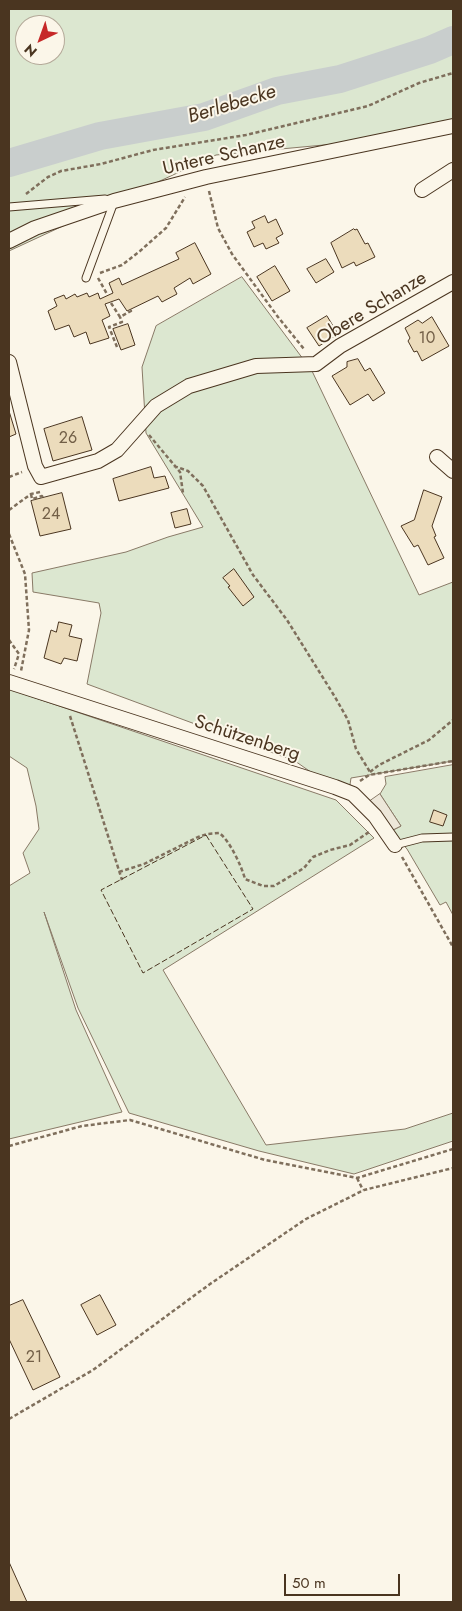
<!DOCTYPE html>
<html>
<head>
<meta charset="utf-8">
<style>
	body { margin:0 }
	#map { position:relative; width:462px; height:1611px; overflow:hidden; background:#fbf6e9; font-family:Jost,sans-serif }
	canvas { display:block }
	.frame { position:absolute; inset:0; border:10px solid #4a3520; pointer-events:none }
	.north { position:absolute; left:15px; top:15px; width:50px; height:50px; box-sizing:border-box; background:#fbf6e9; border:1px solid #b4a999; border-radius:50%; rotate:222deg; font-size:14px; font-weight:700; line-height:20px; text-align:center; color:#4a3520 }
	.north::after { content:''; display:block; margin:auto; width:18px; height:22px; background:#c62828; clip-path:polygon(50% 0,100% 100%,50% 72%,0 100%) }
	.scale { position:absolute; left:284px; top:1574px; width:116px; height:22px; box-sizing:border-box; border:2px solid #4a3520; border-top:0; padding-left:6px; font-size:15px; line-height:18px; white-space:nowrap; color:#4a3520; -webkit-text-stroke:4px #fbf6e9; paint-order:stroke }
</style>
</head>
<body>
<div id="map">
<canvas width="462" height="1611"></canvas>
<div class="frame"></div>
<div class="north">N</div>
<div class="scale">50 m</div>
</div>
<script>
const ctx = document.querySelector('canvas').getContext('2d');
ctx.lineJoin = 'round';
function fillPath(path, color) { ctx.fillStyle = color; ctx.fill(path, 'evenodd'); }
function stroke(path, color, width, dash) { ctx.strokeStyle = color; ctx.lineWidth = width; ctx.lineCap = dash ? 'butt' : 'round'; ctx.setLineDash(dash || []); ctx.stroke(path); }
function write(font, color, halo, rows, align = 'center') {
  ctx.font = font + ' Jost,sans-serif'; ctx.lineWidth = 4; ctx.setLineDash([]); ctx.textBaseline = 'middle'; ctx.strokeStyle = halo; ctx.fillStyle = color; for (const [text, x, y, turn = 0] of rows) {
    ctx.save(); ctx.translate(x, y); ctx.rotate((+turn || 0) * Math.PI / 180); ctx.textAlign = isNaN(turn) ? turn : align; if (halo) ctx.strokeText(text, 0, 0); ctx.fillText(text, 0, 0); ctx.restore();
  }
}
const green = new Path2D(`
	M 9,9 L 453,9 L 453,133 L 216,155 L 9,251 ZM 25,25 L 55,25 L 55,55 L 25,55 Z
	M 242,277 L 312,371 L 419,595 L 453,582 L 453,761 L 351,778 L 348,798 L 295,761 L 87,684 L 101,613 L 99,603 L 33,592 L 32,573 L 126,552 L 168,537 L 203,527 L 146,433 L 142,367 L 156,326 Z
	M 9,689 L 336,800 L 374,838 L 163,970 L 266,1145 L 405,1129 L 453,1113 L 453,1141 L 354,1174 L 259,1151 L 129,1113 L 78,1008 L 44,912 L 76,1010 L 122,1112 L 9,1139 L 9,886 L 30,873 L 23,853 L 39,829 L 36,806 L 27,768 L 9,756 Z
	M 453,765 L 453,915 L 446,902 L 440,905 L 407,849 L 391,831 L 401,826 L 380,794 L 386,784 L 385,777 Z`);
const parking = new Path2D(`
	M 380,794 L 401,826 L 391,831 L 370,801 Z`);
const river = new Path2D(`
	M 9,163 L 100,136 L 204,117 L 277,91 L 340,79 L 430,50 L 453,40`);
const building = new Path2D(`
	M 265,216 L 268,223 L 276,219 L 283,234 L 276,238 L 279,243 L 266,249 L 263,243 L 254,247 L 247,232 L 255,228 L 252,222 Z
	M 354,229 L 355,230 L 357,229 L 365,244 L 368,243 L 375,257 L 356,266 L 354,262 L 342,268 L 331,243 Z
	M 195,243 L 211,274 L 193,284 L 190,278 L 174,288 L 177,294 L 162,302 L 158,296 L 127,311 L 119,299 L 105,304 L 110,316 L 102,320 L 109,338 L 90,344 L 86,332 L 74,337 L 69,325 L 55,330 L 48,311 L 57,306 L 54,299 L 64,295 L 66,299 L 75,294 L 77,297 L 87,293 L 89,297 L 98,293 L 100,299 L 113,293 L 109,283 L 119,278 L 122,285 L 179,259 L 176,253 Z
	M 326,259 L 334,272 L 316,283 L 307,269 Z
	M 275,266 L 290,291 L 272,301 L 257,277 Z
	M 327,316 L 338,334 L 319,346 L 307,328 Z
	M 432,317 L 449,346 L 422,361 L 417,351 L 414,352 L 408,341 L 410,338 L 405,328 L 418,320 L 422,323 Z
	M 128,324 L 135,345 L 121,350 L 113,329 Z
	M 358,359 L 365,371 L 370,368 L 385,393 L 373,401 L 368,394 L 350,405 L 332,376 L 347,367 L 347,362 Z
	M 9,411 L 16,434 L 9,437 Z
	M 82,417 L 92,450 L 53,461 L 44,429 Z
	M 151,467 L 154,478 L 165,476 L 169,488 L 119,501 L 113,479 Z
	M 424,490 L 442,497 L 432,526 L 436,536 L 434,537 L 444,558 L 428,565 L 418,545 L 414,547 L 401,526 L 414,520 Z
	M 62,493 L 71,529 L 40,536 L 31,501 Z
	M 187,509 L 191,524 L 175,528 L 171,513 Z
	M 234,569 L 254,597 L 243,606 L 228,587 L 230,586 L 223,578 Z
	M 59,622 L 72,625 L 69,636 L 82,639 L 77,661 L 64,658 L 61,664 L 44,658 L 51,630 L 56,632 Z
	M 434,810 L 447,815 L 443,826 L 430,822 Z
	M 100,1295 L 116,1325 L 97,1335 L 81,1305 Z
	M 23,1300 L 60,1377 L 33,1390 L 9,1339 L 9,1306 Z
	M 9,1562 L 27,1602 L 9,1602 Z`);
const path = new Path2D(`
	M 209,191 L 218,228 L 232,254 L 278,317 L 304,349
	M 26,194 L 48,177 L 61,171 L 101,164 L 153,150 L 246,135 L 368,106 L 419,83 L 453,73
	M 100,273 L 122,265 L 140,251 L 166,228 L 185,197
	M 98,278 L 107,294
	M 111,303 L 120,317 L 131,311 L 130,310
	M 117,347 L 109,327 L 122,322 L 120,317
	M 149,435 L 180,472 L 183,493
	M 174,466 L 188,471 L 203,486 L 253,575 L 287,620 L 335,697 L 348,720 L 356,749 L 370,772
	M 9,477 L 22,472
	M 31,494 L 32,499 L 42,496 L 43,498
	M 9,510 L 31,494 L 40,492
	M 9,534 L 25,574 L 29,630 L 21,671
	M 9,640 L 19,654 L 14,669
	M 70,716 L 122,880
	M 370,772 L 379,765 L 429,740 L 453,720
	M 360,781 L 369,775 L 453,761
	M 402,857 L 453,947
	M 119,872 L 144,864 L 198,837 L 207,834 L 219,833 C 229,839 242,867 245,879 L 263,886 L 274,886 L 304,868 L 313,857 L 330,850 L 350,845 L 369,832
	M 9,1146 L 82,1126 L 130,1120 L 265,1160 L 357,1178 L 453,1149
	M 357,1178 L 363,1190
	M 9,1419 L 93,1370 L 210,1284 L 306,1219 L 364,1190 L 453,1168`);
const lane = new Path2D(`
	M 9,207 L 105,199
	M 86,278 L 114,202
	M 395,845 L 422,838 L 453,837`);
const street = new Path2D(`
	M 422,190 L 453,170
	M 9,241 L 35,228 L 114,201 L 206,177 L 453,126
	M 9,362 L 35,466 L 41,477 L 98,461 L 117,450 L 156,406 L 189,386 L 256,366 L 316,364 L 340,346 L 453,282
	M 437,457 L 453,471
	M 9,682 L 335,787 L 353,794 L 375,816 L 395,845`);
const fence = new Path2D(`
	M 206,835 L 253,909 L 143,973 L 101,890 Z`);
const numberNames = [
	["10",427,339],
	["26",68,439],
	["24",51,515],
	["21",34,1358]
];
const streetNames = [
	["Untere Schanze",224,156,-13],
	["Obere Schanze",372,309,-31],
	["Schützenberg",247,739,18]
];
const waterNames = [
	["Berlebecke",232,105,-17]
];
fillPath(green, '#dce7d0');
stroke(green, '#887966', 1);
fillPath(parking, '#ede7d9');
stroke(parking, '#887966', 1);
stroke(river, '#c9cecd', 28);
fillPath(building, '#ecdcbc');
stroke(building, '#4a3520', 1);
stroke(lane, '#4a3520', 9);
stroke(street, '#4a3520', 16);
stroke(path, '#7f6f5c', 2.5, [4, 2.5]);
stroke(lane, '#fbf6e9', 7);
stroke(street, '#fbf6e9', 14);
stroke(fence, '#4a3520', 1, [6, 2.5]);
write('16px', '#725f47', null, numberNames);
write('19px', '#4a3520', '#fbf6e9', streetNames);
write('italic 20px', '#4a3520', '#fbf6e9', waterNames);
</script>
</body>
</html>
